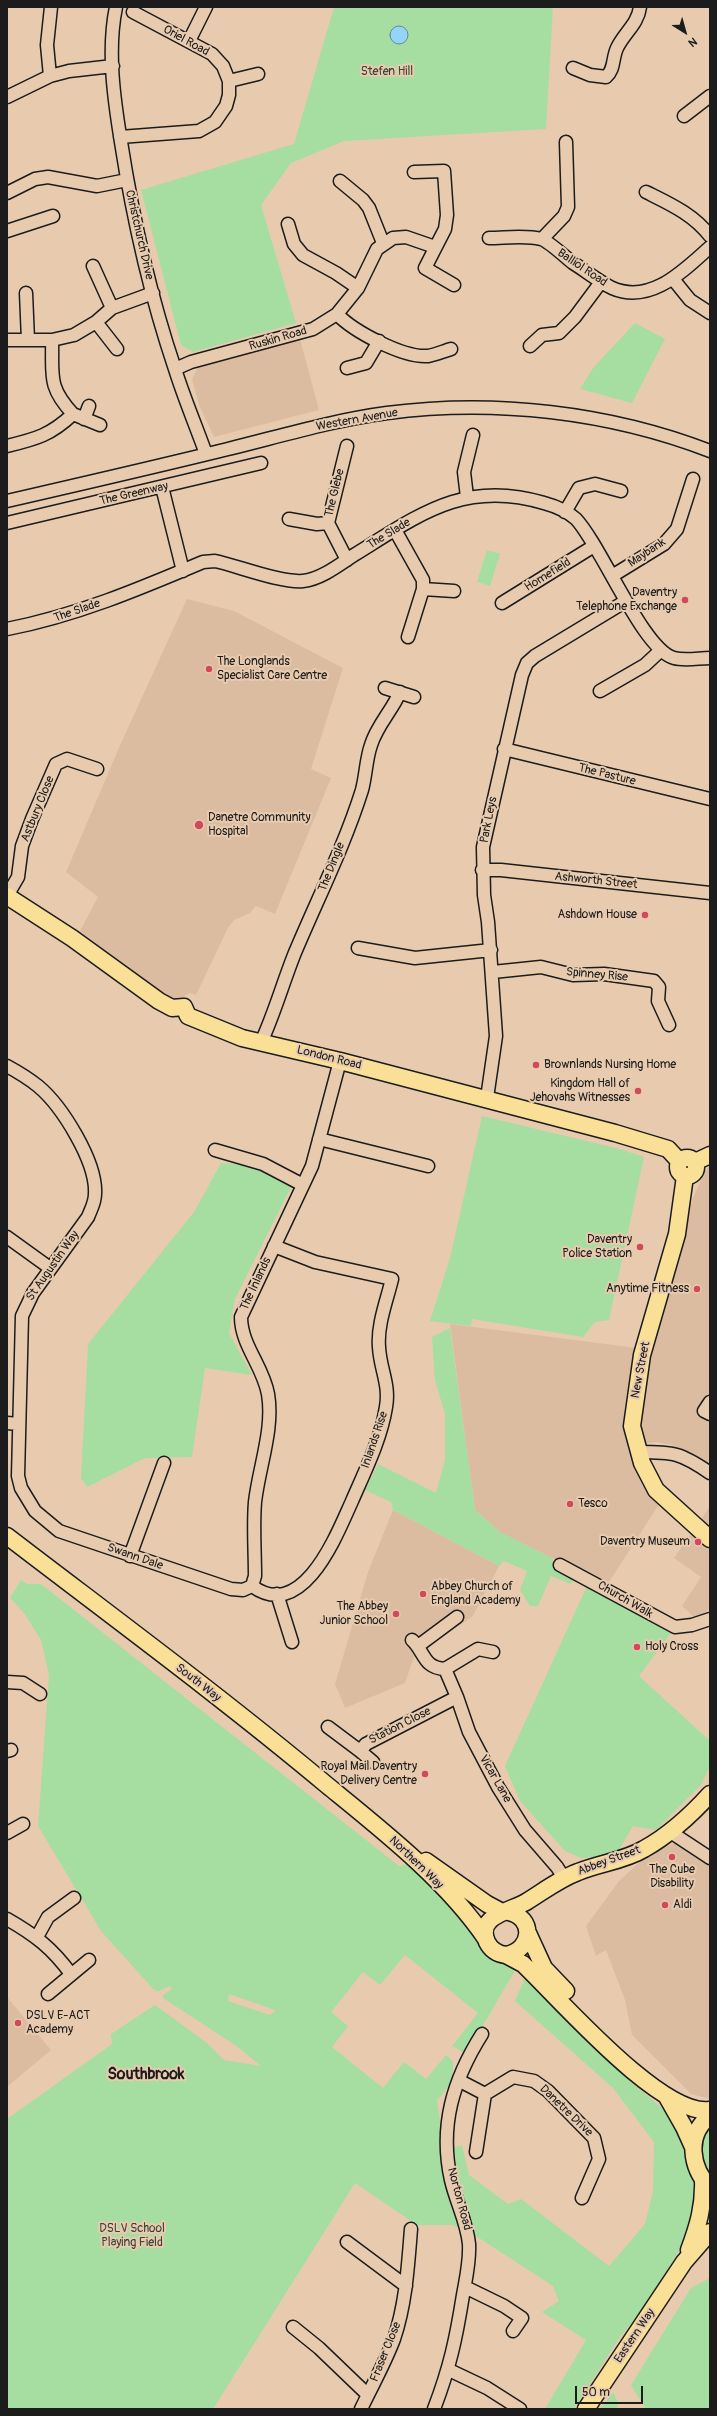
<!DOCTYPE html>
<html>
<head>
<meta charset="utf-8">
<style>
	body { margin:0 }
	#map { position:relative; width:717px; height:2416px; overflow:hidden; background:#e8cbaf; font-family:Pangolin,sans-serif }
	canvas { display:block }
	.frame { position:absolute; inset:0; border:8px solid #1c1c1c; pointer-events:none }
	.north { position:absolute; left:665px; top:12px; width:40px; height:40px; -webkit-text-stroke:3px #e8cbaf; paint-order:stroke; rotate:143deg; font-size:11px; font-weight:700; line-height:16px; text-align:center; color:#1c1c1c }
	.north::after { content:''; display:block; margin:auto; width:14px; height:18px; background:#1c1c1c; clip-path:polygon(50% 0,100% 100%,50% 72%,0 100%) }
	.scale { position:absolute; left:575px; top:2386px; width:68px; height:18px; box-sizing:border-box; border:2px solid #1c1c1c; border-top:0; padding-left:5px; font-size:12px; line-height:14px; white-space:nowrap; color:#1c1c1c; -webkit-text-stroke:3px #e8cbaf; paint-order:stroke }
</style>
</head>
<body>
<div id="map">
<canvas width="717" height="2416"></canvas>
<div class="frame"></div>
<div class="north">N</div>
<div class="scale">50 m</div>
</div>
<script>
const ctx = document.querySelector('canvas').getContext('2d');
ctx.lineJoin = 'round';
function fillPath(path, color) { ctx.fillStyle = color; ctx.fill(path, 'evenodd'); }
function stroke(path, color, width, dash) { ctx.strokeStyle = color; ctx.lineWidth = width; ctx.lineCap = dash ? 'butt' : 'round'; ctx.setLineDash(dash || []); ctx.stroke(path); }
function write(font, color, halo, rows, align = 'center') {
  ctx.font = font + ' Pangolin,sans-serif'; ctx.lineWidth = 4; ctx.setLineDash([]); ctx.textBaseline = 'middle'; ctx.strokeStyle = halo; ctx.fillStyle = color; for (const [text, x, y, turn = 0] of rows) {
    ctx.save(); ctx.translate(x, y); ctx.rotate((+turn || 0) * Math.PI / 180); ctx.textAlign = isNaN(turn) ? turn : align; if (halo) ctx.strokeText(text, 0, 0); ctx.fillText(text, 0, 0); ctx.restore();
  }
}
const built = new Path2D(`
	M 300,339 L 319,410 L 214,437 L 199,405 L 192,379 L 198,367 Z
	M 187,599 L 234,611 L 343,668 L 311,769 L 331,778 L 275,914 L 256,906 L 250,913 L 234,920 L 228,928 L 196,995 L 189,993 L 181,999 L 170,1001 L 80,931 L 98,897 L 66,872 L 121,743 Z
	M 710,1164 L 710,1469 L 672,1445 L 656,1442 L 643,1444 L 640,1421 L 649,1355 L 681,1226 L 704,1173 Z
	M 450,1324 L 637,1348 L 627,1412 L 660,1503 L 607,1585 L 501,1533 L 475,1510 Z
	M 710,1506 L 710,1608 L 697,1620 L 682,1606 L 701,1577 L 674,1558 Z
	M 393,1510 L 499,1566 L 473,1616 L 414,1657 L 405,1683 L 345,1708 L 335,1684 L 368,1572 Z
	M 674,1843 L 696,1852 L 710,1865 L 710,2099 L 691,2094 L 632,2035 L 625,2000 L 606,1950 L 596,1956 L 586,1926 L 619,1881 L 643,1859 Z
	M 7,1997 L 51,2050 L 7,2087 Z`);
const green = new Path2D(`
	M 334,7 L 553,7 L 546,129 L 344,141 L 291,163 L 261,205 L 296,323 L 193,352 L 181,345 L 141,190 L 294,144 Z
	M 635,323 L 665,339 L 632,403 L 580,389 L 593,368 Z
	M 487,550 L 500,554 L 490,586 L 477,582 Z
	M 482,1116 L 620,1149 L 644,1157 L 609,1320 L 595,1322 L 583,1337 L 472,1319 L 471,1326 L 430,1321 L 450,1258 Z
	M 221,1163 L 255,1165 L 291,1187 L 235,1299 L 229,1333 L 252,1375 L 205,1368 L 192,1457 L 145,1458 L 87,1487 L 81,1478 L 88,1344 L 194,1212 Z
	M 450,1328 L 475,1510 L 500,1532 L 552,1558 L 556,1566 L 576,1577 L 571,1584 L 551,1576 L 538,1606 L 530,1606 L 520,1590 L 527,1571 L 504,1561 L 499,1566 L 393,1510 L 391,1502 L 365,1490 L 378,1464 L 436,1493 L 445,1460 L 445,1414 L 435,1380 L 432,1337 Z
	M 21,1580 L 27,1584 L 41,1584 L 399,1866 L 408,1864 L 516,1969 L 472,2044 L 463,2052 L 452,2046 L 478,2013 L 405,1955 L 380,1985 L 363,1972 L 331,2012 L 348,2026 L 332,2047 L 383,2088 L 404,2062 L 426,2079 L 446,2055 L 453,2061 C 454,2078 449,2088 437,2100 L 440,2121 L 440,2152 L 462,2145 L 469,2175 L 508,2204 L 521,2199 L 609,2266 L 645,2224 L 653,2191 L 654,2142 L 613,2088 L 515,2001 L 525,1978 L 638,2088 L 673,2117 L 686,2148 L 698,2195 L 684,2242 L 648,2302 L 618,2340 L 574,2409 L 545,2409 L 586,2340 L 542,2312 L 559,2301 L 553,2286 L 476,2236 L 452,2225 L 417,2225 L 355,2183 L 213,2409 L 7,2409 L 7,2119 L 112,2044 L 111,2034 L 155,2005 L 207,2043 L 224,2060 L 261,2066 L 235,2045 L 163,1998 L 163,1995 L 172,1989 L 170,1986 L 159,1991 L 154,1990 L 101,1931 L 38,1826 L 49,1675 L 41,1640 L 24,1613 L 10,1598 ZM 229,1994 L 275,2010 L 275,2011 L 270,2015 L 228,2001 Z
	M 587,1586 L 671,1633 L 639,1676 L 710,1741 L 710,1766 L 701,1785 L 656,1830 L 633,1826 L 618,1852 L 597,1857 L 581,1858 L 565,1851 L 520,1801 L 505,1766 Z
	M 710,2127 L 710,2178 C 700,2162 696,2142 710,2127 Z
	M 710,2278 L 710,2409 L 646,2409 L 631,2385 L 691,2288 Z
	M 613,2392 L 619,2404 L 616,2409 L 600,2409 Z`);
const water = new Path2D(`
	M390 35a9 9 0 1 1 18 0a9 9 0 1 1-18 0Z`);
const minor = new Path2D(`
	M 116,7 C 107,51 114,99 121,142 C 133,219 150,295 175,369 C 184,398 196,426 206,454
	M 189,41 L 206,7
	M 573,68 L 590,75 L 606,77 C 615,69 612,59 617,48 C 624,33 638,24 640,7
	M 50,76 L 47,45 L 51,7
	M 229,81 L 258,74
	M 7,97 L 50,76 L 69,71 L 113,66
	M 684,116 L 710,96
	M 120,137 L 199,131 L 215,122 L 226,106 L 229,95 L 229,81 L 223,66 L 212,54 L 133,12
	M 414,172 L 444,171 L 447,215 L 445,229 L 425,268 L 454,285
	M 340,181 L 363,200 L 369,208 L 383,243
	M 646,192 C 670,204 693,214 710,236
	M 7,193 L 35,179 L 48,177 L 97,186 L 127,180
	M 288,224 L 294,244 L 303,255 L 336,273 L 358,288
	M 7,231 L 53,216
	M 489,238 C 505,238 526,235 541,239 C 550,242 565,257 573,263 C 586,271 598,281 612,288 C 651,305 684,270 710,247
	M 542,239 L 564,216 L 568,207 L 566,142
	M 93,266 L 112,308
	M 673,279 L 690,300 L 710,313
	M 26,293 L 28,340
	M 337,314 C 353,331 403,358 428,356 C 435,355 444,351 451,349
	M 96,322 L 117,349
	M 7,340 L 52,340 L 74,335 L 96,322 L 112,308 L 153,293
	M 530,346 L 542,335 L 559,333 L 575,317 L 601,282
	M 347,368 L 366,363 L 379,341
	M 175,369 L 191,362 L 313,329 L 337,314 L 358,288 L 377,249 L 393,238 L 406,237 L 435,247
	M 73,414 L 100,425
	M 84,419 L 89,406
	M 7,446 C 36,439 51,435 73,414 C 47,386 53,375 52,340
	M 162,487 L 183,571
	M 467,497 L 464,472 L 473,435
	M 7,501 C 81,484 155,467 228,449 C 281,436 334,420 387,413 C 494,399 609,412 710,451
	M 565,512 L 579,488 L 595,484 L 621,491
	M 289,519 L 317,524 L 328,523
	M 7,523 L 261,463
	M 395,530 L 423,580 L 423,589 L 408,637
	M 347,560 L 328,523 L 347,446
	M 612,576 L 664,544 L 677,529 L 693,479
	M 423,589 L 454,591
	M 502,603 L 594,546
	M 7,629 C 75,616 139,589 203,562 L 215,561 C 238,566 281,583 303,581 C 321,579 339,565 354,555 C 419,515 464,479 544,503 C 555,506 567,511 576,519 C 602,547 643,650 674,658 C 685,661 699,658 710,658
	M 385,688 L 414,697
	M 600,691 L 645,665 L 660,651
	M 504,749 L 710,799
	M 482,870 L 501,870 L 710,893
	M 7,896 L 18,877 L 22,846 L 32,819 L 56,764 L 67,759 L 97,769
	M 358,948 L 415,958 L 491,950
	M 493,972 L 541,967 L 573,975 L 604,974 L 654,981 L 659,987 L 658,1001 L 669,1025
	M 263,1043 L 263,1038 C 275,1011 283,983 294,955 C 317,900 344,847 362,790 C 366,775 366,759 371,745 C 377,725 392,711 400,692
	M 7,1066 C 18,1072 28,1078 38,1086 C 62,1106 97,1162 95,1194 C 95,1203 91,1209 88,1217 L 33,1293 L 22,1316 L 18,1476 L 21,1488 L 35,1511 L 59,1531 L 231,1589 L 243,1590 L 252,1586
	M 487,1098 L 496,1036 L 488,922 L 484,895 L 483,847 L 522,675 L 527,663 L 535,656 L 626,601
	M 319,1139 L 428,1166
	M 215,1150 L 263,1164 L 303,1185
	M 7,1237 L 50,1268
	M 710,1402 L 704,1411 L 710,1414
	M 7,1423 L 19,1424
	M 639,1452 C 674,1452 681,1453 710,1473
	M 130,1556 L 164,1463
	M 560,1565 L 675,1627 L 692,1625 L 710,1619
	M 252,1586 L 255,1576 C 255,1552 253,1526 255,1502 C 259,1467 274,1429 268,1394 C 263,1366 241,1345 241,1317 L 312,1166 L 340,1061
	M 252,1586 C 303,1623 337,1534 352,1501 C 365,1471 381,1439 386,1407 C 390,1384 380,1369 379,1347 C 377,1325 387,1300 392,1279 L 315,1262 L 274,1246
	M 277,1594 L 292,1642
	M 412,1640 C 425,1652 423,1668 445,1669
	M 418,1646 L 457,1617
	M 445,1669 L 457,1697 L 469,1732 L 498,1787 L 525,1830 L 557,1867 L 564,1878
	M 445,1669 L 478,1649 L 493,1652
	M 7,1682 L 23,1683 L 40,1694
	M 328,1727 L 360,1751 L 366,1744 L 457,1697
	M 7,1751 L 11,1750
	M 360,1751 L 373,1762
	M 669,1831 L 710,1858
	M 7,1833 L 23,1824
	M 7,1919 C 35,1935 52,1948 71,1974
	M 37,1937 L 48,1917 L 74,1898
	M 48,1994 L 89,1960
	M 460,2081 L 485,2094 L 513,2077 L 534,2081 L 548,2091 L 594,2138 L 599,2159 L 582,2198
	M 476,2152 L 485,2094
	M 347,2242 L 406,2286
	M 465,2287 L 504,2306 L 522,2318 L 513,2331
	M 293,2327 L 319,2348 L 368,2395
	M 449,2370 L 487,2388 L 520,2409
	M 361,2409 C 372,2386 385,2363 394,2339 C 406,2303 408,2266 411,2229
	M 434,2409 C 450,2367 456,2339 463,2295 C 466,2278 470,2262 469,2244 C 467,2222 456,2202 451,2180 C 439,2126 453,2080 482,2034`);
const major = new Path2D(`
	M 7,896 L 72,938 L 159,1001 L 172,1008 L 184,1007 L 188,1016 L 242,1038 L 340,1061 L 615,1133 L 668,1149 L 680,1162
	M678 1167a9 9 0 1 1 18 0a9 9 0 1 1-18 0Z
	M 695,1162 L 710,1155
	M 685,1176 L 677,1234 L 642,1355 L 632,1426 L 642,1463 L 656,1490 L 710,1539
	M 7,1536 C 114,1618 224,1699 328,1786 C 382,1830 447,1881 486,1939
	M 426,1861 L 487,1904 L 502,1912
	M 508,1912 C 535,1917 533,1950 506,1955 C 498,1954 491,1950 487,1942 C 475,1916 511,1911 526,1902 C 544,1891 559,1879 578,1872 C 600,1863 624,1861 644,1849 C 669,1835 691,1815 710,1794
	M 528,1933 L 544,1968 L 566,1991
	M 506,1955 L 523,1964 C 559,1998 661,2117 710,2110
	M 667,2097 L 684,2127 L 693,2147
	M 710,2116 C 685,2135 691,2168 710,2188
	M 689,2250 C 698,2226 704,2206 703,2180
	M 586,2409 L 684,2262 L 710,2232`);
const markers = [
	[685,600,4,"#d1495b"],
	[209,669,4,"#d1495b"],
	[199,825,5,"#d1495b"],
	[645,915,4,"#d1495b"],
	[536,1065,4,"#d1495b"],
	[638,1091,4,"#d1495b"],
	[640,1247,4,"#d1495b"],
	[697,1289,4,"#d1495b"],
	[570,1504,4,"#d1495b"],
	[698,1542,4,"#d1495b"],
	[423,1594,4,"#d1495b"],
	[396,1614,4,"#d1495b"],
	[637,1647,4,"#d1495b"],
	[425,1774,4,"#d1495b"],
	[672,1857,4,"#d1495b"],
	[665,1905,4,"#d1495b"],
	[18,2023,4,"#d1495b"]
];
const streetNames = [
	["Oriel Road",186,41,29],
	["Christchurch Drive",139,235,77],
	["Balliol Road",582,268,34],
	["Ruskin Road",278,339,-16],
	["Western Avenue",357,420,-10],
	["The Glebe",335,493,-76],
	["The Greenway",134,494,-13],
	["The Slade",389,534,-31],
	["Maybank",647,553,-34],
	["Homefield",548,575,-32],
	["The Slade",77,611,-19],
	["The Pasture",607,775,14],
	["Astbury Close",38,809,-68],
	["Park Leys",489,820,-79],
	["The Dingle",332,867,-68],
	["Ashworth Street",596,881,6],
	["Spinney Rise",597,975,5],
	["London Road",329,1058,14],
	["St Augustin Way",53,1266,-55],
	["The Inlands",256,1284,-65],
	["New Street",641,1370,-79],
	["Inlands Rise",375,1440,-71],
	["Swann Dale",135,1557,19],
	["Church Walk",625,1600,30],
	["South Way",198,1683,38],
	["Station Close",400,1726,-27],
	["Vicar Lane",495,1779,60],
	["Abbey Street",609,1861,-20],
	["Northern Way",416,1863,44],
	["Danetre Drive",566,2111,44],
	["Norton Road",459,2199,75],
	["Eastern Way",635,2336,-56],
	["Fraser Close",386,2352,-68]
];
const parkNames = [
	["Stefen Hill",387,72],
	["DSLV School",132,2229],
	["Playing Field",132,2243]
];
const poiNames = [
	["Daventry",677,593],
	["Telephone Exchange",677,607],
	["The Longlands",217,662,"left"],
	["Specialist Care Centre",217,676,"left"],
	["Danetre Community",208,818,"left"],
	["Hospital",208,832,"left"],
	["Ashdown House",637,915],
	["Brownlands Nursing Home",544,1065,"left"],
	["Kingdom Hall of",630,1084],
	["Jehovahs Witnesses",630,1098],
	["Daventry",632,1240],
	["Police Station",632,1254],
	["Anytime Fitness",689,1289],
	["Tesco",578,1504,"left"],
	["Daventry Museum",690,1542],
	["Abbey Church of",431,1587,"left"],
	["England Academy",431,1601,"left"],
	["The Abbey",388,1607],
	["Junior School",388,1621],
	["Holy Cross",645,1647,"left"],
	["Royal Mail Daventry",417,1767],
	["Delivery Centre",417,1781],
	["The Cube",672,1870,"center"],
	["Disability",672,1884,"center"],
	["Aldi",673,1905,"left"],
	["DSLV E-ACT",26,2016,"left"],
	["Academy",26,2030,"left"]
];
const districtNames = [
	["Southbrook",146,2075]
];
fillPath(built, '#dcbca1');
fillPath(green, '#a6dda1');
fillPath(water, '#95d4f6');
stroke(water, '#658a9f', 1);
stroke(minor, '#1c1c1c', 15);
stroke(major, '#1c1c1c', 19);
stroke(minor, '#e8cbaf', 12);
stroke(major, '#fadf96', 16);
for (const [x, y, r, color] of markers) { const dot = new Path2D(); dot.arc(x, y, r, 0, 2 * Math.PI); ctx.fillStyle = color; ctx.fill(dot); stroke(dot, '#e8cbaf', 1.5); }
write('12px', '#1c1c1c', '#e8cbaf', streetNames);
write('12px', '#384337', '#e8cbaf', parkNames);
write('12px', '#1c1c1c', '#e8cbaf', poiNames, 'right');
write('bold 16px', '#1c1c1c', '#e8cbaf', districtNames);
</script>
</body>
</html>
